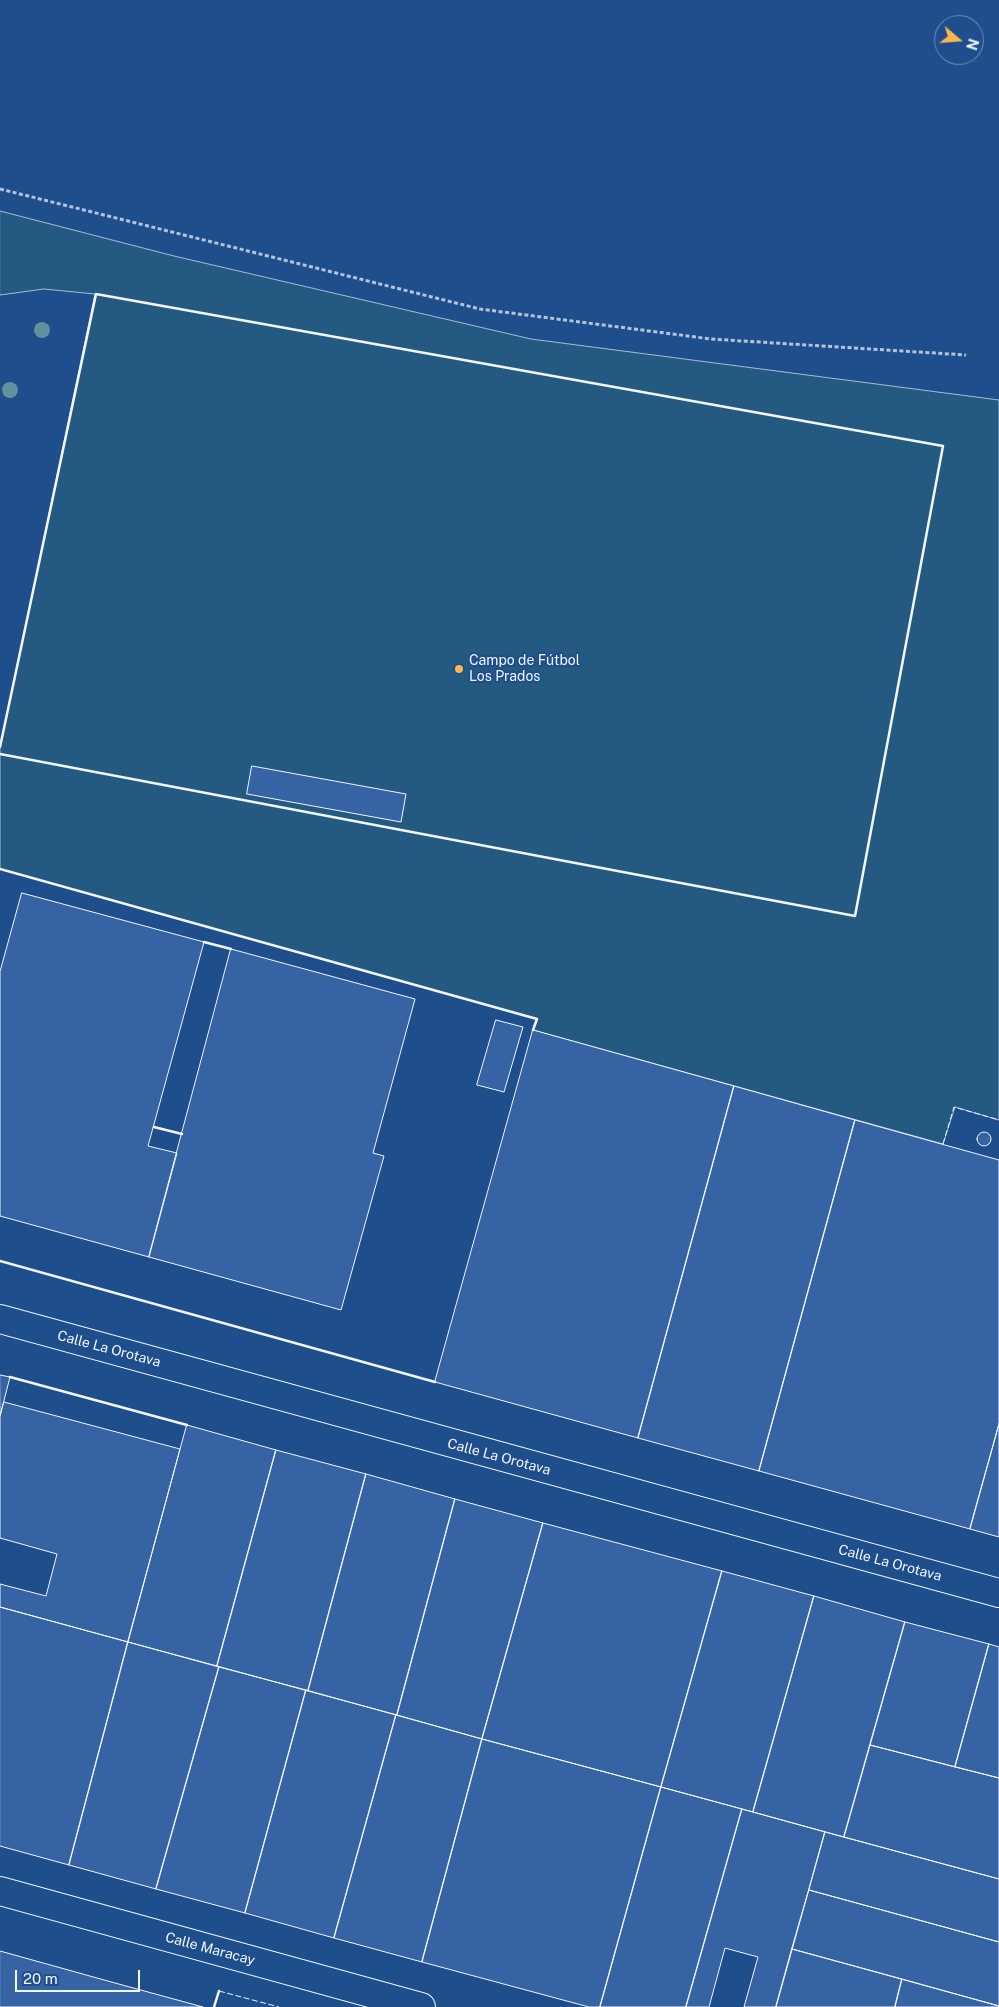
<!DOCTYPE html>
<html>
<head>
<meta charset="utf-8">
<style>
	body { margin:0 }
	#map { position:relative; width:999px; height:2007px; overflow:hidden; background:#1f4e8c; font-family:"Public Sans",sans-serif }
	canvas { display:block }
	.north { position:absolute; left:934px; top:15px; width:50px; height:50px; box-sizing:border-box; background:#1f4e8c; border:1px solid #7391ba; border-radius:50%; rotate:108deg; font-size:14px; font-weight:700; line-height:20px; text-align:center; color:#f2f6ff }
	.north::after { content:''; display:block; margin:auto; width:18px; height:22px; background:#ffb74d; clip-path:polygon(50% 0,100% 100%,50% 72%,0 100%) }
	.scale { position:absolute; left:15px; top:1970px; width:125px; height:22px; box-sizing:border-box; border:2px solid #f2f6ff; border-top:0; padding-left:6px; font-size:15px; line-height:18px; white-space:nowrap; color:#f2f6ff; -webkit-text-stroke:4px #1f4e8c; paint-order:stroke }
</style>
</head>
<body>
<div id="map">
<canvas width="999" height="2007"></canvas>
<div class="north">N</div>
<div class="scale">20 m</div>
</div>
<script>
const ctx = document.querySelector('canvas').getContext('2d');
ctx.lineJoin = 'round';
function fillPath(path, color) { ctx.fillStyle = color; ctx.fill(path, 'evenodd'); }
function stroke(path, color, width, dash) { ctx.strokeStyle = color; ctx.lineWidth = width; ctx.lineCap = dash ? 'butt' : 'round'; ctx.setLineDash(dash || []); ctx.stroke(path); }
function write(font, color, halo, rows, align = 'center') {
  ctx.font = font + ' "Public Sans",sans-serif'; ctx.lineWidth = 4; ctx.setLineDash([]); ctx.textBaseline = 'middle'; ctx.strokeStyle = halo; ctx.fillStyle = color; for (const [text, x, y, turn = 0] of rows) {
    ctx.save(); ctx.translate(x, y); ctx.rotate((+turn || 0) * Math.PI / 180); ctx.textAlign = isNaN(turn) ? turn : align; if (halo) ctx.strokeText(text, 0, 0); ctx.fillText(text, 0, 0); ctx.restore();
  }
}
const green = new Path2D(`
	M 0,211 L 174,256 L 531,339 L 999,400 L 999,1120 L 955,1107 L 943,1144 L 533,1030 L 536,1019 L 0,869 L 0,747 L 95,294 L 44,289 L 0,295 Z`);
const building = new Path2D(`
	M 252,766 L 406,794 L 401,822 L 247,794 Z
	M 22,893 L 204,942 L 148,1146 L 177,1153 L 149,1257 L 0,1216 L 0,972 Z
	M 231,949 L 415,999 L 373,1153 L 384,1156 L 341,1310 L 149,1257 Z
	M 496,1020 L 523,1027 L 504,1092 L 477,1085 Z
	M 533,1030 L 734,1086 L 638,1438 L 435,1382 Z
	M 734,1086 L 855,1120 L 759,1471 L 638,1438 Z
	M 855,1120 L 999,1160 L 999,1424 L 970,1529 L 759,1471 Z
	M977 1139a7 7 0 1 1 14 0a7 7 0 1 1-14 0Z
	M 0,1375 L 10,1377 L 0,1416 Z
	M 4,1402 L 180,1449 L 128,1642 L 0,1607 L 0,1584 L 46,1596 L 57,1554 L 0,1538 L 0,1416 Z
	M 999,1424 L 999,1537 L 970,1529 Z
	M 187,1425 L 276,1450 L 217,1666 L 128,1642 Z
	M 276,1450 L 366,1474 L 308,1691 L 217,1666 Z
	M 366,1474 L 455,1499 L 397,1715 L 308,1691 Z
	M 455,1499 L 543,1523 L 482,1739 L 397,1715 Z
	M 543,1523 L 722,1571 L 661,1787 L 482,1739 Z
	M 722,1571 L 814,1596 L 753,1812 L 661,1787 Z
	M 814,1596 L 905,1622 L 844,1837 L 753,1812 Z
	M 0,1607 L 128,1642 L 69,1865 L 0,1846 Z
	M 905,1622 L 989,1644 L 955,1767 L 870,1745 Z
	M 128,1642 L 219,1667 L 156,1889 L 69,1865 Z
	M 989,1644 L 999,1647 L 999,1778 L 955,1767 Z
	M 219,1667 L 306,1690 L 245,1913 L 156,1889 Z
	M 306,1690 L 396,1715 L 334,1938 L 245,1913 Z
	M 396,1715 L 482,1739 L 422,1962 L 334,1938 Z
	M 482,1739 L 661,1787 L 600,2007 L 589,2007 L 422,1962 Z
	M 870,1745 L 999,1778 L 999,1879 L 844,1837 Z
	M 661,1787 L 742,1809 L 686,2007 L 600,2007 Z
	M 742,1809 L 825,1832 L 776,2007 L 744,2007 L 758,1957 L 725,1948 L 709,2007 L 686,2007 Z
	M 825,1832 L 999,1879 L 999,1942 L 809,1890 Z
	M 809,1890 L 999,1942 L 999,2006 L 792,1949 Z
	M 792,1949 L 902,1979 L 895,2007 L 776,2007 Z
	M 0,1951 L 115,1983 L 203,2007 L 0,2007 Z
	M 902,1979 L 999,2006 L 999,2007 L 895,2007 Z`);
const path = new Path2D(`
	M 0,189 L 480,309 L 711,339 L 966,355`);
const minor = new Path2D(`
	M 0,1319 L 999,1593
	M 0,1891 L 421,2007`);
const fence = new Path2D(`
	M 943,1144 L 954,1107 L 999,1120
	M 219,1991 L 279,2007`);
const wall = new Path2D(`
	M 0,747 L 96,294 L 943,446 L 855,916 L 0,754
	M 0,869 L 537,1019 L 533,1030
	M 204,942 L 231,949
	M 154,1127 L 182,1134
	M 0,1261 L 435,1382
	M 10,1377 L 187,1425
	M 214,2007 L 219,1991`);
const trees = [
	[42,330],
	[10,390]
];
const markers = [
	[459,669,5,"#ffb74d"]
];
const poiNames = [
	["Campo de Fútbol",469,661],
	["Los Prados",469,677]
];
const streetNames = [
	["Calle La Orotava",109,1349,15],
	["Calle La Orotava",499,1457,15],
	["Calle La Orotava",890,1563,15],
	["Calle Maracay",210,1949,15]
];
fillPath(green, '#245a82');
stroke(green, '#a8bbd7', 1);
fillPath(building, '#3563a3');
stroke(building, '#f2f6ff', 1);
stroke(minor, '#f2f6ff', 30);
stroke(path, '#b3c4dc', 3, [4, 2.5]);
stroke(minor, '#1f4e8c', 28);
stroke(fence, '#f2f6ff', 1, [6, 2.5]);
stroke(wall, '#f2f6ff', 2.5);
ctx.fillStyle = '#61919a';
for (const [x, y] of trees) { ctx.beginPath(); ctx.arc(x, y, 8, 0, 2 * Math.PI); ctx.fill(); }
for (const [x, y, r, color] of markers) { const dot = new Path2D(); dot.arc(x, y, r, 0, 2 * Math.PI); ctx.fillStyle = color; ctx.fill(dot); stroke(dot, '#1f4e8c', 2); }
write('14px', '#f2f6ff', '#1f4e8c', poiNames, 'left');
write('14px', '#f2f6ff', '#1f4e8c', streetNames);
</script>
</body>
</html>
